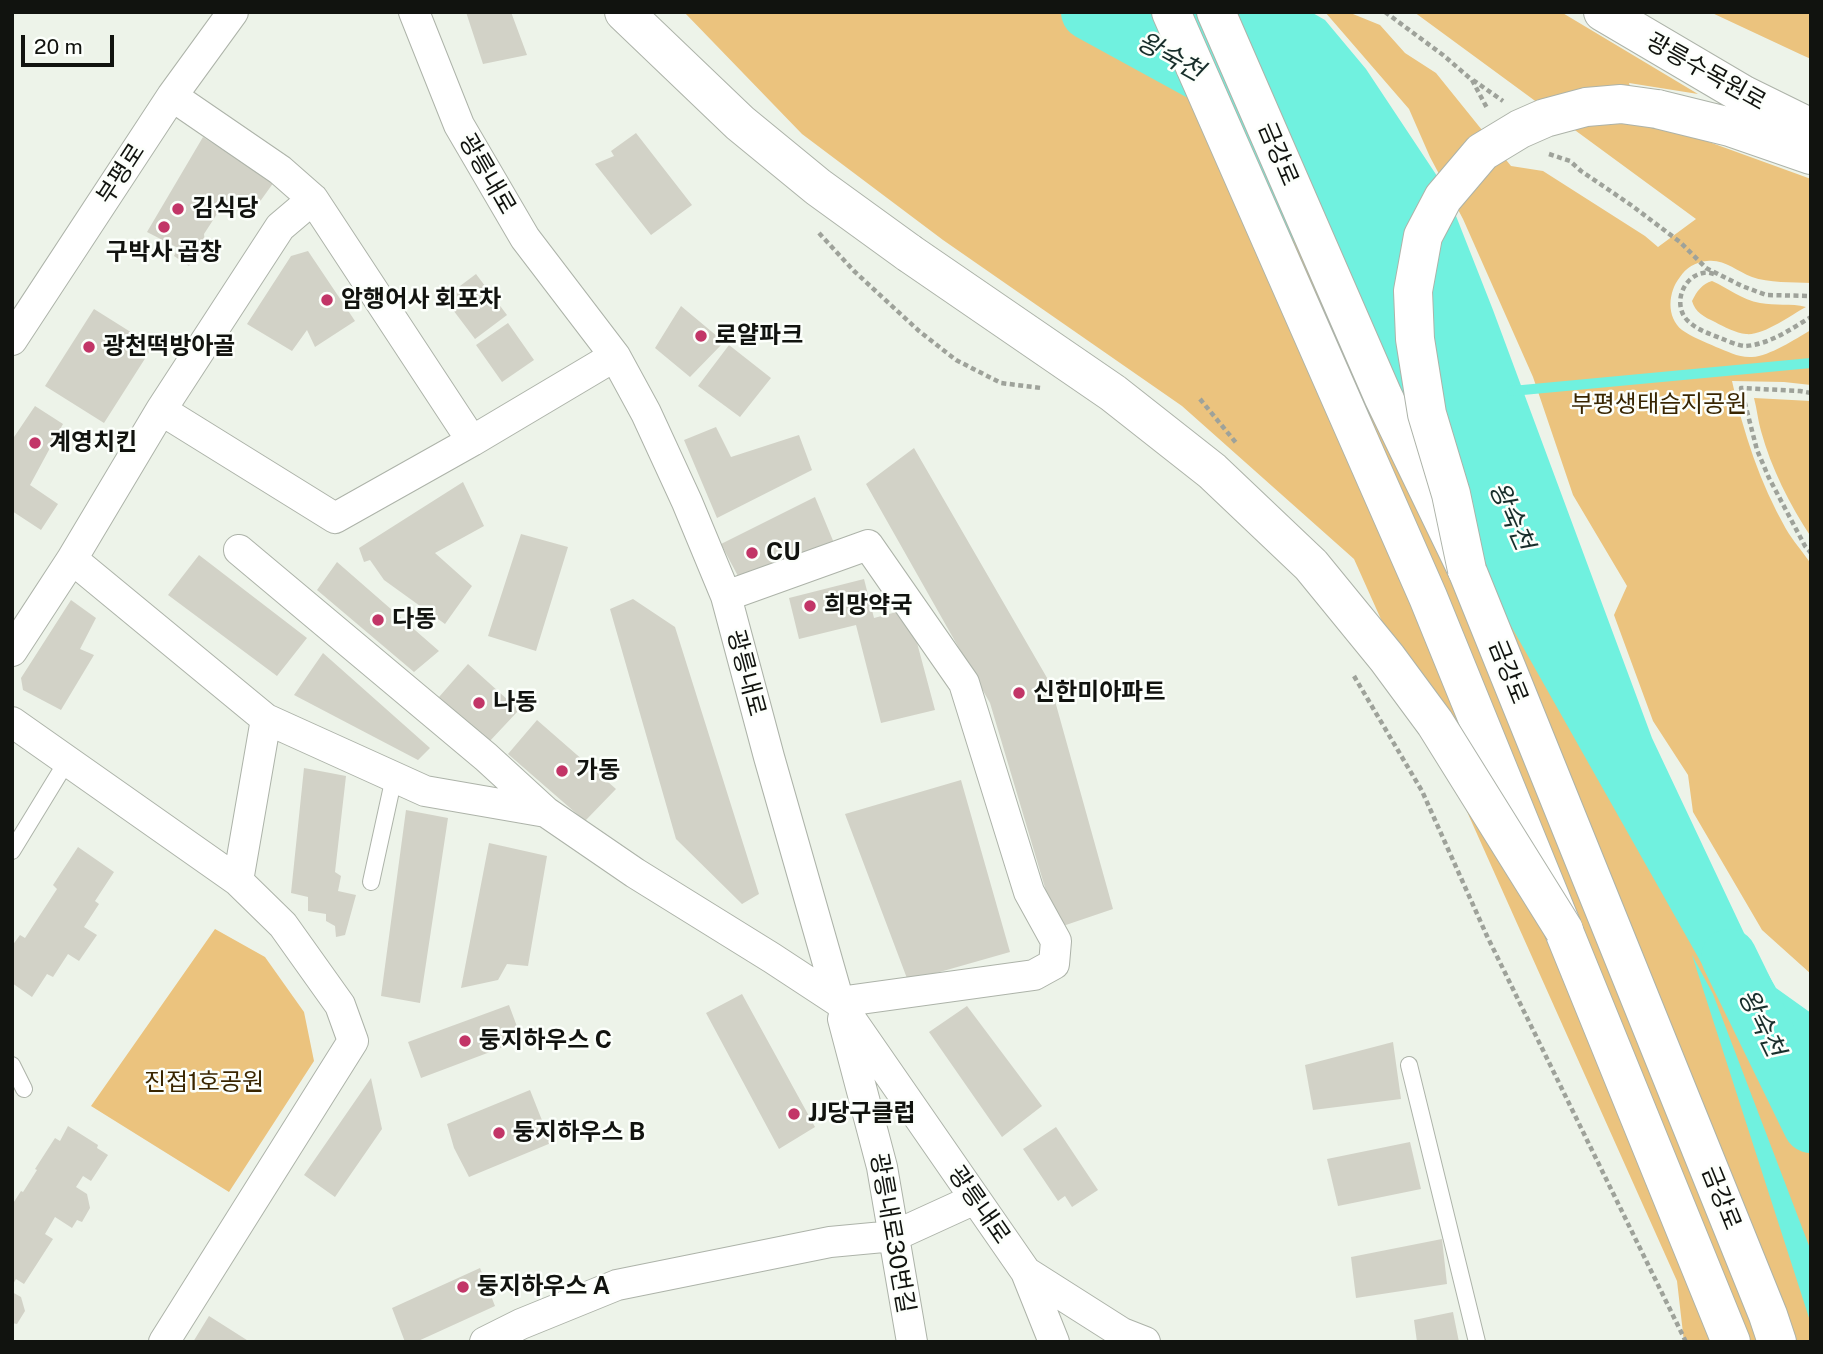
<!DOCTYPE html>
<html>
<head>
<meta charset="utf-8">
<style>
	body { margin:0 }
	#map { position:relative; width:1823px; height:1354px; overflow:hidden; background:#edf3e9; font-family:"Public Sans",sans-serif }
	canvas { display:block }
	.frame { position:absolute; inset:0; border:14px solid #11130f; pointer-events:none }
	.scale { position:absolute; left:21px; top:35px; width:93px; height:32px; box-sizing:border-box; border:4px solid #11130f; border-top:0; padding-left:9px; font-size:21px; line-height:24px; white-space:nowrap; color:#11130f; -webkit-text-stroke:5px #fcfffb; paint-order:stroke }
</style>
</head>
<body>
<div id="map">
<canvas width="1823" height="1354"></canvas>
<div class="frame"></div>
<div class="scale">20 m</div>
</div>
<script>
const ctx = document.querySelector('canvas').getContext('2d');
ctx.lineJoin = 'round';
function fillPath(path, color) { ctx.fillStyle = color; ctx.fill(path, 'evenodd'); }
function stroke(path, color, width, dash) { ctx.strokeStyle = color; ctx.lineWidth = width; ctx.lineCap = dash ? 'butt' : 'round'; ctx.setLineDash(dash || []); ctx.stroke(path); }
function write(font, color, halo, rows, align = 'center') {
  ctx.font = font + ' "Public Sans","Noto Sans KR",sans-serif'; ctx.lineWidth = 5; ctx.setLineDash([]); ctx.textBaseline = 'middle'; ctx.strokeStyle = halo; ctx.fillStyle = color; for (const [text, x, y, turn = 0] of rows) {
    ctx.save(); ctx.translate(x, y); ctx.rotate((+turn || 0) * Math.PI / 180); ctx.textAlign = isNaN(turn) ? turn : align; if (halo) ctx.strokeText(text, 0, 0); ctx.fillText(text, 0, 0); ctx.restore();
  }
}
const green = new Path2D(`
	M 684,12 L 1149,12 L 1363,267 L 1811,1053 L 1811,1342 L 1684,1342 L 1677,1281 L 1354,559 L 1182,406 L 943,240 L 802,134 Z
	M 1325,12 L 1348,12 L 1380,25 L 1405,53 L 1436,73 L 1511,166 L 1543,171 L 1645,236 L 1658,247 L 1696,219 L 1414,12 L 1561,12 L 1698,94 L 1629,83 L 1640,122 L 1654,122 L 1811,179 L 1811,283 C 1793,282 1768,283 1752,277 C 1736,271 1725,259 1707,261 C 1695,262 1686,268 1680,277 C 1668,292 1666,317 1682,330 C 1692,337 1705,342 1716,347 C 1727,351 1739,358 1752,357 C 1770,356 1795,339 1811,330 L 1811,385 L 1784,382 L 1732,381 C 1743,432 1760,483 1786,529 C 1793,541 1803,552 1811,564 L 1811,974 L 1762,930 L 1693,812 L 1688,775 L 1653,721 L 1614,615 L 1627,586 L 1573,495 L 1533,377 L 1463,219 L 1430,157 L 1409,109 Z
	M 1710,12 L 1811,12 L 1811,59 L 1802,55 Z
	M 1712,281 C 1728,288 1742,300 1760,303 C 1775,306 1791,303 1806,307 C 1791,315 1763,336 1746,334 C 1736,333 1724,327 1715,322 C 1704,317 1695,312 1692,301 C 1697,291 1702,284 1712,281 Z
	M 1754,398 L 1811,401 L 1811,537 C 1790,505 1771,468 1761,431 C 1758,421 1757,409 1754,398 Z
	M 215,929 L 265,957 L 304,1012 L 314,1061 L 229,1192 L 91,1106 Z`);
const water = new Path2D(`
	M 1104,12 L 1311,12 L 1325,20 L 1366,69 L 1445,188 L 1493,310 L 1652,738 L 1744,933 L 1776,988 L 1811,1013 L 1811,1069 L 1711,980 L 1258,178 L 1183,60 Z
	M 1692,955 L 1713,994 L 1811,1251 L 1811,1324 Z`);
const stream = new Path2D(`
	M 1512,391 L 1811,363`);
const river = new Path2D(`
	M 1089,12 L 1237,93
	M 1729,957 L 1811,1125`);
const building = new Path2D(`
	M 466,12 L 511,12 L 527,55 L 483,64 Z
	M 636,133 L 692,205 L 651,235 L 595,164 L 614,156 L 611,151 Z
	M 203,137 L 274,182 L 251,214 L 226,200 L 204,234 L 205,242 L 189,266 L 174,256 L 178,248 L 147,232 Z
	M 308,251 L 355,321 L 315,347 L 307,330 L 292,351 L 247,324 L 291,256 Z
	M 476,274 L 507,315 L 475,339 L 444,298 Z
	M 681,306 L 724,342 L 690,377 L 655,348 Z
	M 94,309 L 153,346 L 104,423 L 45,386 Z
	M 508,323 L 534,360 L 502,382 L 476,345 Z
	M 729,345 L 771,378 L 740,417 L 698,386 Z
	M 35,406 L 63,424 L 30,485 L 58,504 L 41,530 L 12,511 L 12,440 Z
	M 716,427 L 731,457 L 799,435 L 812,470 L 717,518 L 684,440 Z
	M 914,448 L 1050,683 L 1113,909 L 1057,928 L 990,703 L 866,484 Z
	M 463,482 L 484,526 L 435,553 L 472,586 L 445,624 L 384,580 L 370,560 L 364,562 L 359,548 Z
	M 815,497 L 834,543 L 739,578 L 721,544 Z
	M 521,534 L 568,547 L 536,651 L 488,636 Z
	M 199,555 L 307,638 L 277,676 L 168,595 Z
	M 337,562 L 439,651 L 414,672 L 317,590 Z
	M 864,579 L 874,618 L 908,609 L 935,710 L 881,723 L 856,625 L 799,639 L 789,598 Z
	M 633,599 L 675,627 L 759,894 L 742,904 L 676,839 L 610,609 Z
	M 71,600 L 96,618 L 80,649 L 94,655 L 61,710 L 23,690 L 21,678 Z
	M 323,653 L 430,748 L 418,760 L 294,695 Z
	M 468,664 L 519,710 L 488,743 L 439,697 Z
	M 537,720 L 616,789 L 585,821 L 508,754 Z
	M 304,768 L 346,776 L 335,872 L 341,876 L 338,891 L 356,895 L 345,935 L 336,937 L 335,926 L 326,921 L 326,914 L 308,911 L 308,897 L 291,893 Z
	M 961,780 L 1010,952 L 908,981 L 845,814 Z
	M 406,810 L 448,818 L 420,1003 L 381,996 Z
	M 489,843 L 547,856 L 528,966 L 507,964 L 498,980 L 461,988 Z
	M 78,847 L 114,872 L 95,901 L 99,904 L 84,927 L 97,935 L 79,961 L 68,954 L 53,977 L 47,974 L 32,997 L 12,983 L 12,946 L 20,935 L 25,938 L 57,889 L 53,885 Z
	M 742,994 L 815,1127 L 779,1149 L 706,1013 Z
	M 509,1005 L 522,1040 L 421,1078 L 408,1042 Z
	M 967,1006 L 1042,1106 L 1002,1137 L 929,1032 Z
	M 1393,1042 L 1401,1099 L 1313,1110 L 1305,1065 Z
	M 371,1078 L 382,1129 L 335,1197 L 304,1175 Z
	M 530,1090 L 551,1143 L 469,1177 L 454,1148 L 447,1124 Z
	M 68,1126 L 98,1145 L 97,1148 L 108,1155 L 91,1181 L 83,1176 L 76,1187 L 87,1194 L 90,1208 L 82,1222 L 77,1220 L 72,1228 L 55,1217 L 45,1234 L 53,1239 L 24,1284 L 16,1279 L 12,1286 L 12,1205 L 21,1191 L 23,1192 L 37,1170 L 35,1169 L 55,1138 L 60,1141 Z
	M 1056,1127 L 1098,1190 L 1072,1207 L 1065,1196 L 1058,1201 L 1023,1149 Z
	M 1410,1142 L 1421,1189 L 1338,1206 L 1327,1159 Z
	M 1442,1239 L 1447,1284 L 1356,1298 L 1351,1257 Z
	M 480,1268 L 495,1306 L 416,1342 L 405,1342 L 392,1308 Z
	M 12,1292 L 21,1297 L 25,1311 L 17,1324 L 12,1323 Z
	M 1453,1312 L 1459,1342 L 1417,1342 L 1414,1320 Z
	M 209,1316 L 250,1342 L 193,1342 Z`);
const path = new Path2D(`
	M 1385,12 L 1443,55 L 1472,80 L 1487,108
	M 1473,80 L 1503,101
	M 1549,154 L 1570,161 L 1581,171 L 1631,205 L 1680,242 L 1706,268 L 1742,286 L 1766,295 L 1811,296
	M 819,233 L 854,271 L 919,331 L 956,360 L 1001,383 L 1041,388
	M 1714,274 C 1711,273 1707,272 1703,273 C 1682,277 1673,305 1687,320 C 1697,330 1708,333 1720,338 C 1728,341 1739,346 1746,346 C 1770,344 1791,329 1811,317
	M 1811,393 L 1800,391 L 1741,388 L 1757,450 L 1769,478 L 1805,546 L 1811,553
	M 1200,399 L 1237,444
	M 1354,676 L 1422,791 L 1487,936 L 1686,1342`);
const lane = new Path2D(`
	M 12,851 L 67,761
	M 371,882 L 394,777
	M 12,1065 L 24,1089
	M 1409,1065 L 1477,1342`);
const street = new Path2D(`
	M 414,12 L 459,125 L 525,238 L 615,356 L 646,413 L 687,502 L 726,596 L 769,757 L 839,1002 L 1026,1272 L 1054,1342
	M 172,96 L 280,170 L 313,199
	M 12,340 L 172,96 L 233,12
	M 472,441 L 313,199 L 280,227 L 161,410 L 335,518 L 472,441 L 615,356
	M 239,550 L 486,757 L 546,812
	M 12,651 L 72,559 L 161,410
	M 266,719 L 425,791 L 546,812 L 635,873 L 772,958 L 839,1002 L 1034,975 L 1054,964 L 1056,941 L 1029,892 L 964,683 L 868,545 L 726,596
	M 12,722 L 238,881 L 266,719 L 72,559
	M 843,1019 L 882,1167 L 912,1342
	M 1026,1272 L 1122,1333 L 1145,1342
	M 164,1342 L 353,1041 L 340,1005 L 283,925 L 238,881
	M 485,1342 L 521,1324 L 617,1285 L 830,1242 L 894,1236 L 975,1199`);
const secondary = new Path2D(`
	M 624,12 L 740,123 L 818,187 L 909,253
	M 1171,12 L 1428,597 L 1731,1342
	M 1216,12 L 1383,396 L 1467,570 L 1768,1315 L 1777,1342
	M 1603,12 L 1744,95 L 1811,128
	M 1657,109 L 1730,127 L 1811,155`);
const secondaryBridge = new Path2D(`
	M 909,253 L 1113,393 L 1212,471 L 1311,565 L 1387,658 L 1435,723 L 1564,930
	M 1467,570 L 1451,494 L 1427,414 L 1415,339 L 1413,291 L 1423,236 L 1443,198 L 1482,152 L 1520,129 L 1545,118 L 1586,107 L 1621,104 L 1657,109`);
const markers = [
	[178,209,7,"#c23567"],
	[164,227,7,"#c23567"],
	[327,300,7,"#c23567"],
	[701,336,7,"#c23567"],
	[89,347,7,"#c23567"],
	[35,443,7,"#c23567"],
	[752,553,7,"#c23567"],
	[810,606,7,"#c23567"],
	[378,620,7,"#c23567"],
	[1019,693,7,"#c23567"],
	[479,703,7,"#c23567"],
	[562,771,7,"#c23567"],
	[465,1041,7,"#c23567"],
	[794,1114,7,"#c23567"],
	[499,1133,7,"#c23567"],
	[463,1287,7,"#c23567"]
];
const streetNames = [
	["광릉수목원로",1706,72,29],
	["금강로",1278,154,67],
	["부평로",121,174,-57],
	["광릉내로",487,174,60],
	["금강로",1508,672,68],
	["광릉내로",746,673,75],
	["금강로",1721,1198,68],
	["광릉내로",979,1205,55],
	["광릉내로30번길",892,1233,80]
];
const poiNames = [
	["김식당",192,209],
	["구박사 곱창",164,253,"center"],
	["암행어사 회포차",341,300],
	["로얄파크",715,336],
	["광천떡방아골",103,347],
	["계영치킨",49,443],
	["CU",766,553],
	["희망약국",824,606],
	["다동",392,620],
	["신한미아파트",1033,693],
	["나동",493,703],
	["가동",576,771],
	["둥지하우스 C",479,1041],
	["JJ당구클럽",808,1114],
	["둥지하우스 B",513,1133],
	["둥지하우스 A",477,1287]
];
const parkNames = [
	["부평생태습지공원",1659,405],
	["진접1호공원",204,1083]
];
const waterNames = [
	["왕숙천",1170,57,29],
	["왕숙천",1511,516,66],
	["왕숙천",1761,1023,64]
];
fillPath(green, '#ebc37e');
fillPath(water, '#70f1df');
stroke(stream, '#70f1df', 10);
stroke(river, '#70f1df', 56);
fillPath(building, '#d2d2c7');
stroke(lane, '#adb3a9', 18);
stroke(street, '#adb3a9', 32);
stroke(secondary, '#adb3a9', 40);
stroke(path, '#9ea29a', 4.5, [5, 3.5]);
stroke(lane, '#fff', 16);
stroke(street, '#fff', 30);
stroke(secondary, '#fff', 38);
stroke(secondaryBridge, '#adb3a9', 40, []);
stroke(secondaryBridge, '#fff', 38);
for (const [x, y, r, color] of markers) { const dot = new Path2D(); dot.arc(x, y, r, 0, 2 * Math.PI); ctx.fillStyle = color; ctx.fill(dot); stroke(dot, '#fcfffb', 2.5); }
write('24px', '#11130f', '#fcfffb', streetNames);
write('bold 24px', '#11130f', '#fcfffb', poiNames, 'left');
write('24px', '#382500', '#fcfffb', parkNames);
write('italic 26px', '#182e2b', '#fcfffb', waterNames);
</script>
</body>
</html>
